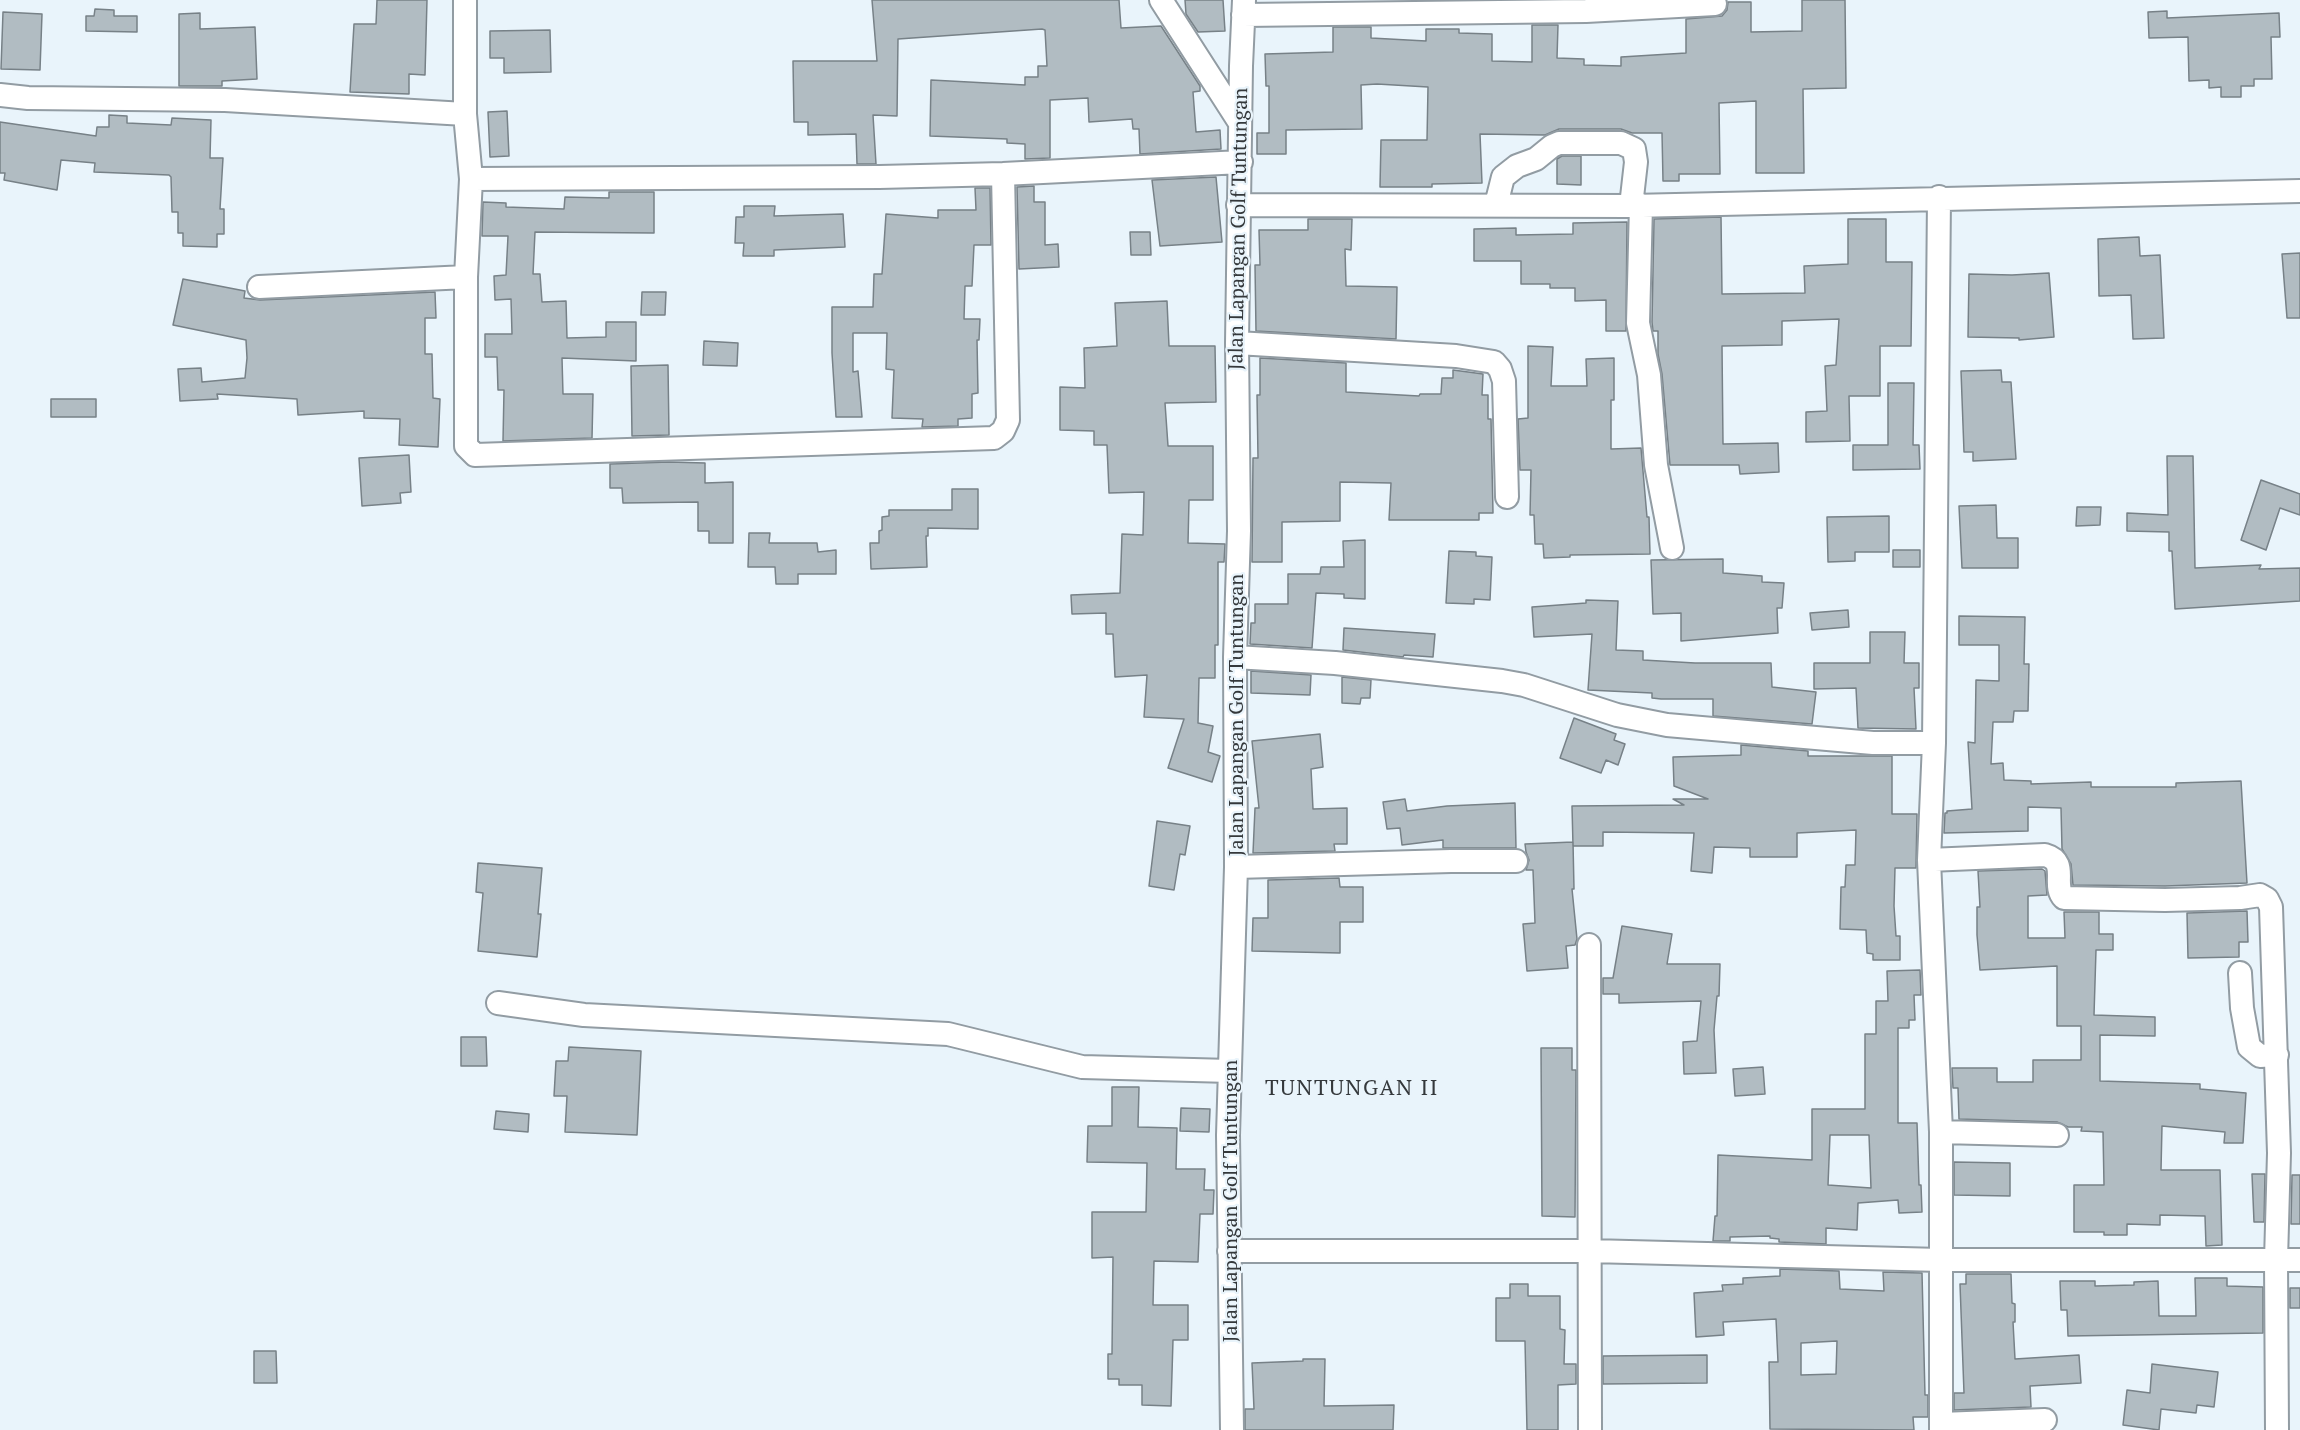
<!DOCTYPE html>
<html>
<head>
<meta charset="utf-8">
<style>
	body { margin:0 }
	canvas { display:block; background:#e9f4fb }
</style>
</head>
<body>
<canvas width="2300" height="1430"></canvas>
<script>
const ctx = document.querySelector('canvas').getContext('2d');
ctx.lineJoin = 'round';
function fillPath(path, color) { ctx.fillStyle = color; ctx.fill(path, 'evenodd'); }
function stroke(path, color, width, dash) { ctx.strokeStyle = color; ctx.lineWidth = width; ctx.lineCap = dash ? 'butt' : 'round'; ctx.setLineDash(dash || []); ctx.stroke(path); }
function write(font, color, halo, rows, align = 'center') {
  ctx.font = font + ' "PT Serif",serif'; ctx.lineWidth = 4.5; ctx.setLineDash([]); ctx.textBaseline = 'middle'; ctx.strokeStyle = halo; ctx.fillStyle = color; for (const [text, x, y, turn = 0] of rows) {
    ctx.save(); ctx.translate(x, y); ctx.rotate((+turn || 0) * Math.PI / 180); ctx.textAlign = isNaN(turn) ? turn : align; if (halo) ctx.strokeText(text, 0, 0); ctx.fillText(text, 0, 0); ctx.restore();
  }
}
const building = new Path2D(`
	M 377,0 L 427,0 L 425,75 L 409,74 L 409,94 L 350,92 L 354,24 L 376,24 Z
	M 872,0 L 1119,0 L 1121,28 L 1161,26 L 1200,86 L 1200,91 L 1193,92 L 1196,132 L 1220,130 L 1221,149 L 1140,154 L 1139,129 L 1133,129 L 1132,119 L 1089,122 L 1088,98 L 1050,100 L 1050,158 L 1025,159 L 1025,144 L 1007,143 L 1007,139 L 930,136 L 931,80 L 1025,85 L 1025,77 L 1038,77 L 1038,66 L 1047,66 L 1045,30 L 1042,29 L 898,39 L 897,116 L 873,115 L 876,164 L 857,164 L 856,134 L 808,135 L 808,122 L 794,122 L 793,61 L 877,61 Z
	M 1185,0 L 1223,0 L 1225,31 L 1198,32 L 1186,14 Z
	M 1802,0 L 1845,0 L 1846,88 L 1803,89 L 1804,173 L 1756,173 L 1756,101 L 1719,103 L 1720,174 L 1679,174 L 1679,181 L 1663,181 L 1662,133 L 1632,133 L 1621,129 L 1559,129 L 1545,135 L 1480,134 L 1482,183 L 1432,184 L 1432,187 L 1380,187 L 1381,140 L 1427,140 L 1428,87 L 1377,84 L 1361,85 L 1362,129 L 1286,130 L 1286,154 L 1257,154 L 1257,133 L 1269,133 L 1269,86 L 1266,86 L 1265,54 L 1333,52 L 1333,27 L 1371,27 L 1371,38 L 1426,41 L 1426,29 L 1459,29 L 1459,33 L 1492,34 L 1492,61 L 1532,62 L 1532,25 L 1558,25 L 1557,58 L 1584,59 L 1584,65 L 1621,66 L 1621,57 L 1686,53 L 1686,19 L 1722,16 L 1727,10 L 1728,2 L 1751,2 L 1751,32 L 1802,31 Z
	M 95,9 L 114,10 L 114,16 L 137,16 L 137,32 L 86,31 L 86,16 L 94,16 Z
	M 2167,11 L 2167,18 L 2279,13 L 2280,37 L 2271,37 L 2272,79 L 2254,79 L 2254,86 L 2241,86 L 2241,97 L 2221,97 L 2221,87 L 2209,88 L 2209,80 L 2189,81 L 2188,37 L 2149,38 L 2148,12 Z
	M 3,12 L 42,14 L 40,70 L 1,69 Z
	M 200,13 L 200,29 L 255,27 L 257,79 L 222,81 L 222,86 L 179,86 L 179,14 Z
	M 550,30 L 551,72 L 504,73 L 504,58 L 490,58 L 490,31 Z
	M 507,111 L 509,156 L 490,157 L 488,112 Z
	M 109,115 L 127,116 L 127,123 L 171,125 L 172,118 L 211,120 L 210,158 L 223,158 L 220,209 L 224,209 L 224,234 L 217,234 L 217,247 L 183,246 L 183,233 L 178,233 L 178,212 L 172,212 L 171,177 L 169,175 L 94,172 L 95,163 L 61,160 L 57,190 L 4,180 L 5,173 L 0,173 L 0,122 L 96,136 L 97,127 L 109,127 Z
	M 1562,156 L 1581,156 L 1581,185 L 1557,184 L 1557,159 Z
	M 1216,177 L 1222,242 L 1160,246 L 1152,180 Z
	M 1034,186 L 1034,202 L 1045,202 L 1045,245 L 1058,244 L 1059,267 L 1019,269 L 1017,187 Z
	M 975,188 L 990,188 L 991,245 L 974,245 L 972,286 L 965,286 L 964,319 L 980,319 L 979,340 L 977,340 L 978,393 L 972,394 L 972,418 L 958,419 L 958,426 L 922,427 L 923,419 L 892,418 L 894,370 L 886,369 L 887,333 L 853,333 L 853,372 L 858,371 L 862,417 L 836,417 L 832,353 L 832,307 L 873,307 L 874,274 L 882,274 L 886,214 L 938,218 L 938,210 L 976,210 Z
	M 609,192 L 654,192 L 654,233 L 535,232 L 533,274 L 540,274 L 542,302 L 566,301 L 567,338 L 606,337 L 606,322 L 636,322 L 636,361 L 562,358 L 563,394 L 593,394 L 592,438 L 503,441 L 504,390 L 498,390 L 497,357 L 485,357 L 485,334 L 512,334 L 511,299 L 495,300 L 494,276 L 506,275 L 508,236 L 482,236 L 483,202 L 506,203 L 506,207 L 564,209 L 565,197 L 609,198 Z
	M 744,206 L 775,206 L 774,216 L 843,214 L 845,247 L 774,250 L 774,256 L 743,256 L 744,243 L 735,243 L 736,217 L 744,217 Z
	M 1721,217 L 1722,294 L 1805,293 L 1804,266 L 1848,264 L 1848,219 L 1886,219 L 1886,262 L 1912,262 L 1911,346 L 1880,346 L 1880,396 L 1849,396 L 1850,441 L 1806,442 L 1806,412 L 1827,411 L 1825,366 L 1836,365 L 1839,319 L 1782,321 L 1782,345 L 1722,346 L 1723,444 L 1778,443 L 1779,472 L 1740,474 L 1739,465 L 1670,465 L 1662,374 L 1658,354 L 1658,331 L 1653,331 L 1652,322 L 1654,219 Z
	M 1308,219 L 1352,219 L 1351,250 L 1345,249 L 1346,286 L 1397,287 L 1396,339 L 1256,331 L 1255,265 L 1260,265 L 1259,230 L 1308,230 Z
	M 1627,222 L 1626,331 L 1606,331 L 1606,300 L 1575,301 L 1575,288 L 1550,288 L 1550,284 L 1521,284 L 1521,261 L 1474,261 L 1474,229 L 1516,228 L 1516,235 L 1573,234 L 1573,223 Z
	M 1130,232 L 1150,232 L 1151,255 L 1131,255 Z
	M 2139,237 L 2140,256 L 2160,255 L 2164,338 L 2133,339 L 2131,295 L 2099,296 L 2098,239 Z
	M 2300,253 L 2300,318 L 2287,318 L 2282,254 Z
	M 2049,273 L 2054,337 L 2019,340 L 2019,338 L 1968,337 L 1969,274 L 2012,275 Z
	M 183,279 L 245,291 L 244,298 L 260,300 L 435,292 L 436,318 L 425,318 L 425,354 L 432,354 L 433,398 L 440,399 L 438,447 L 399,445 L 400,419 L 364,418 L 364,411 L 298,415 L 297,399 L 217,394 L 218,399 L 180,401 L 178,369 L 201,368 L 202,382 L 245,378 L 247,358 L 246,340 L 173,325 Z
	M 642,292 L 666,292 L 665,315 L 641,315 Z
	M 1167,301 L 1169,346 L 1215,346 L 1216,402 L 1165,403 L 1168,446 L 1213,446 L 1213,500 L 1189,500 L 1188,543 L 1225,544 L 1224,562 L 1218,562 L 1218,645 L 1215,645 L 1215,678 L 1199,678 L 1198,723 L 1213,726 L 1208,752 L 1220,756 L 1212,782 L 1168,768 L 1184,719 L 1144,717 L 1147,675 L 1115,677 L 1113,634 L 1106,634 L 1106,613 L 1072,614 L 1071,595 L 1120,593 L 1122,534 L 1143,535 L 1144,492 L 1109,493 L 1107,445 L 1094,445 L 1094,431 L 1060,430 L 1060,387 L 1085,388 L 1084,348 L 1117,346 L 1115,303 Z
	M 704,341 L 738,343 L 737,366 L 703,365 Z
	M 1528,346 L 1553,347 L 1551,386 L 1587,386 L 1586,359 L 1614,358 L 1614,400 L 1611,400 L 1611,449 L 1641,448 L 1647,517 L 1649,517 L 1650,554 L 1570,555 L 1570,557 L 1544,558 L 1543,544 L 1535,544 L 1534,515 L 1530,515 L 1531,470 L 1520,470 L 1518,419 L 1528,418 Z
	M 1260,358 L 1346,363 L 1346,392 L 1419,396 L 1420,394 L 1441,394 L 1442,378 L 1453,378 L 1453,370 L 1483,374 L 1482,395 L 1488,395 L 1488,419 L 1491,419 L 1493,513 L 1479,513 L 1479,520 L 1389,520 L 1391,483 L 1340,482 L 1340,521 L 1282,522 L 1282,562 L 1252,562 L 1253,458 L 1258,458 L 1257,395 L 1260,395 Z
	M 668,365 L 669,435 L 632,436 L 631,366 Z
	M 2001,370 L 2002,382 L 2011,382 L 2016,459 L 1973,461 L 1973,452 L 1964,452 L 1961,371 Z
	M 1888,383 L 1914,383 L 1913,445 L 1919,445 L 1920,469 L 1853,470 L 1853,445 L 1888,445 Z
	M 51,399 L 96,399 L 96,417 L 51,417 Z
	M 409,455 L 411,492 L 400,493 L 401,503 L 362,506 L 359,458 Z
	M 2167,456 L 2193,456 L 2195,568 L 2261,565 L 2259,569 L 2300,568 L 2300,601 L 2175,609 L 2172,551 L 2169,551 L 2169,532 L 2127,531 L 2127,513 L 2168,515 Z
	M 669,462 L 705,463 L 705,483 L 733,482 L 733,543 L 709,543 L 709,531 L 698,531 L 698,502 L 623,503 L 622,488 L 610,488 L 610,464 Z
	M 2261,480 L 2300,494 L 2300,515 L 2280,508 L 2266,550 L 2241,540 Z
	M 952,489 L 978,489 L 978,529 L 928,528 L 928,536 L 926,536 L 927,567 L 871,569 L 870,543 L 879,543 L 879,531 L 882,530 L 882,517 L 889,516 L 889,510 L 952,510 Z
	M 1996,505 L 1997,538 L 2018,538 L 2018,568 L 1962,568 L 1959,506 Z
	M 2077,507 L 2101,507 L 2100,525 L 2076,526 Z
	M 1889,516 L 1889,552 L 1855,552 L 1855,561 L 1828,562 L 1827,517 Z
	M 749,533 L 770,533 L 769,543 L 817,543 L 818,552 L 836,550 L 836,574 L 798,574 L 798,584 L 776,584 L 775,567 L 748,567 Z
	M 1365,540 L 1365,599 L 1344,598 L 1344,594 L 1316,593 L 1312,648 L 1250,644 L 1251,623 L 1255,623 L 1255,604 L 1288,604 L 1288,574 L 1320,574 L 1321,567 L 1344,567 L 1343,541 Z
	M 1893,550 L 1920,550 L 1920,567 L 1893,567 Z
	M 1449,551 L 1476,552 L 1476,556 L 1492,557 L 1490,600 L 1474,599 L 1474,604 L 1446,603 Z
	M 1723,559 L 1723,573 L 1762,576 L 1762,582 L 1784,583 L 1782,608 L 1777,608 L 1778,633 L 1681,641 L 1681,613 L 1653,614 L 1651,560 Z
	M 1586,600 L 1618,601 L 1616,650 L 1643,651 L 1643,660 L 1695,663 L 1771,663 L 1772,687 L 1816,692 L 1812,724 L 1713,716 L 1713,699 L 1661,699 L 1652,698 L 1652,693 L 1588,690 L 1592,634 L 1534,637 L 1532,607 L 1586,603 Z
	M 1848,610 L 1849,627 L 1812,630 L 1810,613 Z
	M 1959,616 L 2025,617 L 2024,664 L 2029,664 L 2028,711 L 2014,711 L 2013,722 L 1993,722 L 1991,764 L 2003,763 L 2004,780 L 2031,781 L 2031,784 L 2091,782 L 2091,787 L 2176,787 L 2176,783 L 2241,781 L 2247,883 L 2165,886 L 2073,885 L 2071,864 L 2062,849 L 2061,808 L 2028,807 L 2028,831 L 1944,833 L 1945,813 L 1947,813 L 1947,811 L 1972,809 L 1968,742 L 1975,743 L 1976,680 L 1999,681 L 1999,645 L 1959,645 Z
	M 1344,628 L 1435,634 L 1433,657 L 1404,655 L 1403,657 L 1343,650 Z
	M 1870,632 L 1905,632 L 1904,663 L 1919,663 L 1919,688 L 1914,688 L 1916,729 L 1858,728 L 1856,688 L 1814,689 L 1814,663 L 1870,663 Z
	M 1251,671 L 1311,675 L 1310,695 L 1251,693 Z
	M 1342,677 L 1371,680 L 1370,698 L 1361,698 L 1360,704 L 1342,703 Z
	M 1574,718 L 1616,734 L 1614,740 L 1625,744 L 1618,765 L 1606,760 L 1601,773 L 1560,758 Z
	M 1320,734 L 1323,767 L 1311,769 L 1313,809 L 1347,808 L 1347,844 L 1334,844 L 1335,851 L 1253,853 L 1255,808 L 1259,808 L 1252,741 Z
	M 1741,745 L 1808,751 L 1808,756 L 1892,756 L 1892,814 L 1917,814 L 1916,868 L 1895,868 L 1894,906 L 1896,936 L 1900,936 L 1900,960 L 1873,960 L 1873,954 L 1867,953 L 1866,930 L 1840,929 L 1841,887 L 1845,887 L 1846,865 L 1855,865 L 1856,830 L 1797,833 L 1797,857 L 1750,857 L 1750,848 L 1714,847 L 1712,873 L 1691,871 L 1694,833 L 1603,832 L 1603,846 L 1573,846 L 1572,806 L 1684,805 L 1673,799 L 1708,799 L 1674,786 L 1673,757 L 1741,755 Z
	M 1405,799 L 1407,811 L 1447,806 L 1515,803 L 1516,848 L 1443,848 L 1443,840 L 1402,845 L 1400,828 L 1387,829 L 1383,802 Z
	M 1157,821 L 1190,826 L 1185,855 L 1180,854 L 1174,890 L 1149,886 Z
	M 1573,842 L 1574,889 L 1572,889 L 1577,939 L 1575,945 L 1566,946 L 1568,968 L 1527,971 L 1523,924 L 1535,923 L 1533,870 L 1526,870 L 1529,860 L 1526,852 L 1525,844 Z
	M 478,863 L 542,868 L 538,914 L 541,914 L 537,957 L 478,951 L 483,893 L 476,892 Z
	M 2042,869 L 2045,871 L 2047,895 L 2028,896 L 2028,938 L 2065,938 L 2064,912 L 2099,912 L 2099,934 L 2113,934 L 2113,950 L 2096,950 L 2094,1015 L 2155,1017 L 2155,1036 L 2100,1035 L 2100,1081 L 2200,1084 L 2200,1089 L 2246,1093 L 2243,1143 L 2224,1143 L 2225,1132 L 2162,1126 L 2161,1170 L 2220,1170 L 2222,1245 L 2206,1246 L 2205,1216 L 2160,1215 L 2160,1225 L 2127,1224 L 2127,1235 L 2104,1235 L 2104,1232 L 2074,1232 L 2074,1185 L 2104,1185 L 2103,1132 L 2081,1131 L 2082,1127 L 2068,1127 L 2057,1122 L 1959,1119 L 1958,1088 L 1953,1088 L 1952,1068 L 1997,1068 L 1997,1082 L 2033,1082 L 2033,1060 L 2081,1060 L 2081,1026 L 2057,1026 L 2057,966 L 1980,970 L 1977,935 L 1977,907 L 1980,907 L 1978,871 Z
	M 1339,878 L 1340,887 L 1363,887 L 1363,922 L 1340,922 L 1340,953 L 1252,951 L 1253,918 L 1268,918 L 1268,880 Z
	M 2247,911 L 2248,942 L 2239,942 L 2239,957 L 2188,958 L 2187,913 Z
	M 1622,926 L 1672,934 L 1667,964 L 1720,964 L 1719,996 L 1717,996 L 1714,1030 L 1716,1073 L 1684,1074 L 1683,1042 L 1697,1041 L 1701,1001 L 1619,1003 L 1619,994 L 1603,994 L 1603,978 L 1613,978 Z
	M 1920,970 L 1921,995 L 1914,995 L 1915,1020 L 1909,1020 L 1909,1028 L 1898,1028 L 1898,1123 L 1917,1123 L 1919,1185 L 1921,1185 L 1922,1212 L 1899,1213 L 1898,1200 L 1858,1203 L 1857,1230 L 1826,1228 L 1826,1244 L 1779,1242 L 1779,1239 L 1770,1238 L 1770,1236 L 1730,1237 L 1730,1241 L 1713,1241 L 1715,1216 L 1717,1216 L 1718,1155 L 1812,1160 L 1812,1109 L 1865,1109 L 1865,1034 L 1876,1034 L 1876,1001 L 1888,1001 L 1887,971 ZM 1830,1135 L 1869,1135 L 1871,1188 L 1828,1185 Z
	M 461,1037 L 486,1037 L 487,1066 L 461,1066 Z
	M 569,1047 L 641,1051 L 637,1135 L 565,1132 L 567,1096 L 554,1096 L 556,1061 L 568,1061 Z
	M 1541,1048 L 1572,1048 L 1572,1070 L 1576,1070 L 1575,1217 L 1542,1216 Z
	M 1763,1067 L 1765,1094 L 1735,1096 L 1733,1069 Z
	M 1112,1087 L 1139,1087 L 1138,1127 L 1177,1128 L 1176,1169 L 1205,1169 L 1204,1190 L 1214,1190 L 1213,1214 L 1200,1214 L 1198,1262 L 1154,1261 L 1153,1305 L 1188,1305 L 1188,1340 L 1173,1340 L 1171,1406 L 1142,1405 L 1142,1385 L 1119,1385 L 1119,1379 L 1108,1379 L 1108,1354 L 1112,1354 L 1113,1257 L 1092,1258 L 1092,1212 L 1146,1212 L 1147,1163 L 1087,1162 L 1088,1126 L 1112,1126 Z
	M 1181,1108 L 1210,1109 L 1209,1132 L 1180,1131 Z
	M 496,1111 L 529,1114 L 528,1132 L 494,1129 Z
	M 1954,1162 L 2010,1163 L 2010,1196 L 1954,1195 Z
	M 2252,1174 L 2265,1174 L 2264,1222 L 2254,1222 Z
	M 2292,1175 L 2300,1175 L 2300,1224 L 2291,1224 Z
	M 1780,1269 L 1839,1271 L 1840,1289 L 1884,1291 L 1883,1272 L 1922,1273 L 1925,1395 L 1928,1395 L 1928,1417 L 1913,1417 L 1914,1430 L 1770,1429 L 1769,1362 L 1778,1362 L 1776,1319 L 1723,1322 L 1724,1335 L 1696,1337 L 1694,1293 L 1723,1291 L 1722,1285 L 1743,1284 L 1743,1278 L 1780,1276 ZM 1837,1341 L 1836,1374 L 1801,1375 L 1801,1343 Z
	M 1966,1274 L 2011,1274 L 2012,1303 L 2015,1304 L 2015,1322 L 2013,1322 L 2015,1359 L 2079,1355 L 2081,1383 L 2030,1386 L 2031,1407 L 1954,1410 L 1954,1393 L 1964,1393 L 1960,1284 L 1966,1284 Z
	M 2195,1278 L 2227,1278 L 2227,1286 L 2263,1287 L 2263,1333 L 2068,1336 L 2067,1310 L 2061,1310 L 2060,1281 L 2095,1281 L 2095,1286 L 2134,1285 L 2134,1282 L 2158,1281 L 2159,1316 L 2196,1316 Z
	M 1510,1284 L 1528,1284 L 1528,1296 L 1560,1296 L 1560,1329 L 1565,1330 L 1564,1364 L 1576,1364 L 1576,1384 L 1558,1385 L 1558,1430 L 1527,1430 L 1525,1341 L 1496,1341 L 1496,1298 L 1510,1298 Z
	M 2290,1288 L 2300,1288 L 2300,1308 L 2290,1308 Z
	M 254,1351 L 276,1351 L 277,1383 L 254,1383 Z
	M 1707,1355 L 1707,1383 L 1603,1384 L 1603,1356 Z
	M 1303,1359 L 1325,1359 L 1324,1406 L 1394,1405 L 1393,1430 L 1245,1430 L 1245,1409 L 1254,1409 L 1252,1363 L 1303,1361 Z
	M 2152,1364 L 2218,1372 L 2214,1407 L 2197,1405 L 2196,1413 L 2161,1409 L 2159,1430 L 2123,1425 L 2127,1390 L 2150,1393 Z`);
const minor = new Path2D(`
	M 465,0 L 465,114 L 471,179 L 466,277 L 466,446 L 475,455 L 994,438 L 1003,431 L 1008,420 L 1003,174
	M 1161,0 L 1240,123
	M 1243,15 L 1586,11 L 1715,4
	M 0,95 L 28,98 L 225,100 L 465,114
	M 471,179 L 879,177 L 1003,174 L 1241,162
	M 1939,197 L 1934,743 L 1929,860 L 1941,1132 L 1941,1430
	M 1238,205 L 1631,206 L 2300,191
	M 1496,205 L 1503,177 L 1517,166 L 1536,159 L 1552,146 L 1559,143 L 1621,143 L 1634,149 L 1636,162 L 1631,206
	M 1641,205 L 1638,323 L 1649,375 L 1656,465 L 1672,548
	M 259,287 L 466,277
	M 1237,343 L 1456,356 L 1494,362 L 1500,369 L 1504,381 L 1507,497
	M 1235,657 L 1335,663 L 1502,681 L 1524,685 L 1617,715 L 1667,725 L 1873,743 L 1934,743
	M 1929,860 L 2045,855 C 2070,862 2051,885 2064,898 L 2165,900 L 2240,898 L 2260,895 L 2267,899 L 2271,907 L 2279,1153 L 2276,1260 L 2277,1430
	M 1236,867 L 1451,861 L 1516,861
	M 1589,945 L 1590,1430
	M 2240,973 L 2242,1008 L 2249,1047 L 2260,1056 L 2277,1055
	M 498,1003 L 584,1015 L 948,1034 L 1082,1067 L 1230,1071
	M 1941,1132 L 2057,1135
	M 1229,1251 L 1590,1251 L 1941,1260 L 2300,1260
	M 1941,1424 L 2045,1420
	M 1232,1430 L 1228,1135 L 1236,867 L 1235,657 L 1239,531 L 1237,343 L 1241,66 L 1244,0`);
const streetNames = [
	["Jalan Lapangan Golf Tuntungan",1239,229,-89],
	["Jalan Lapangan Golf Tuntungan",1237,715,-90],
	["Jalan Lapangan Golf Tuntungan",1231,1201,-90]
];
const quarterNames = [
	["TUNTUNGAN II",1352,1089]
];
fillPath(building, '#b1bcc2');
stroke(building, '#778187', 1.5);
stroke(minor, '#929ca3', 26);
stroke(minor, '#fff', 22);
write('20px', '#34383b', '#e9f4fb', streetNames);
ctx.letterSpacing = '1.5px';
write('22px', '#34383b', '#e9f4fb', quarterNames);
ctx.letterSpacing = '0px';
</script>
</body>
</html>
